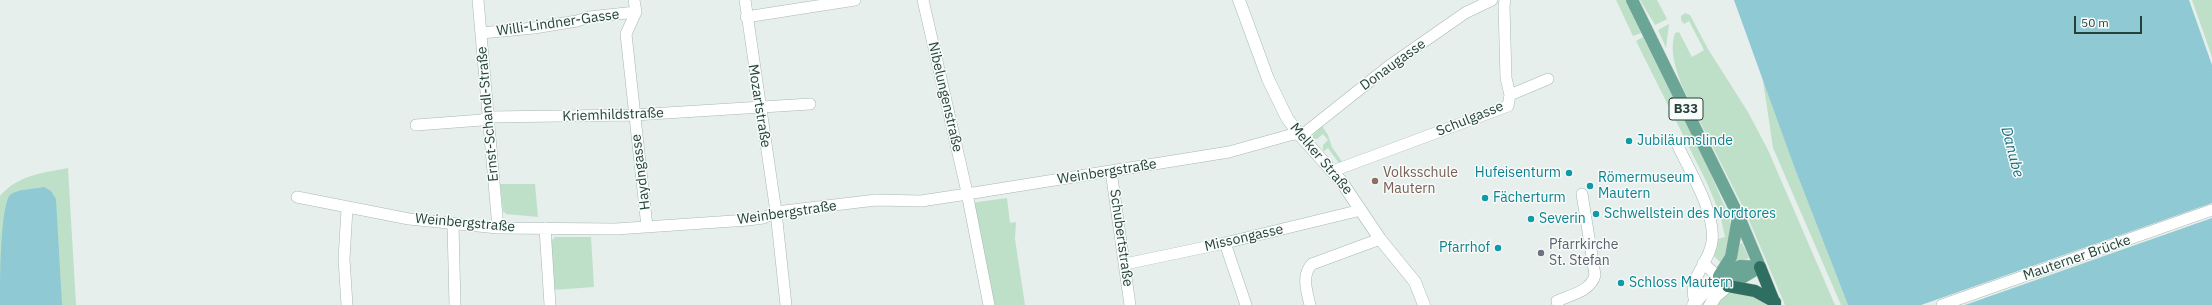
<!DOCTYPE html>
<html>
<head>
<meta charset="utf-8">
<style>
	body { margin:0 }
	#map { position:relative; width:2212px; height:305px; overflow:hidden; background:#e6efeb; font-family:"IBM Plex Sans",sans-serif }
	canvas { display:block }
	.scale { position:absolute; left:2074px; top:16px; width:68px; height:18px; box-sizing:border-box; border:2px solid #24423a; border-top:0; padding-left:5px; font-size:12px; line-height:14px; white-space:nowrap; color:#24423a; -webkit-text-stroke:3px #f7fbf9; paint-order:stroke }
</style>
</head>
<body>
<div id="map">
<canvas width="2212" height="305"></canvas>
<div class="scale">50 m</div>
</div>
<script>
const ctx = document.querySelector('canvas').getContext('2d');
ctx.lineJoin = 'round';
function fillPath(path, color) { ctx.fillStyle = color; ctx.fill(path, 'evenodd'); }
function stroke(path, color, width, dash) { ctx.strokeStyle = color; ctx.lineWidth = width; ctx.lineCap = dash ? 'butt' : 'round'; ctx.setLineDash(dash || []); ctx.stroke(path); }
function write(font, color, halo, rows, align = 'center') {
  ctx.font = font + ' "IBM Plex Sans",sans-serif'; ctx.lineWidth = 3; ctx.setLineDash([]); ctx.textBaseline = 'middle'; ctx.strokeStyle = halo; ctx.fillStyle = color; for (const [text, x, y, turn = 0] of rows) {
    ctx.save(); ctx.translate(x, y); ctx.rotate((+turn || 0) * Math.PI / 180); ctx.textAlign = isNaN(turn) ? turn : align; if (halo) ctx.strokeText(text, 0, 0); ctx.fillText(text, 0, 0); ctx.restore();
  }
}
const green = new Path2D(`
	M 1616,0 L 1625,0 L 1641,33 L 1633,36 Z
	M 1640,0 L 1657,0 L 1667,19 L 1655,25 Z
	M 2192,0 L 2212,0 L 2212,57 Z
	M 1685,13 L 1690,15 L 1708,49 L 1748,112 L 1768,150 L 1835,305 L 1785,305 L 1746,213 L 1682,86 C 1676,69 1669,51 1675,33 L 1679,32 L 1692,57 L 1704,50 L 1689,21 L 1684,24 L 1681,20 L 1681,16 Z
	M 1669,24 L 1666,48 L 1658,30 Z
	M 1643,37 L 1701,152 L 1729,216 L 1733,238 L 1723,262 L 1720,262 L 1714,256 L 1718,239 L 1725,237 L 1720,214 L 1707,183 L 1636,41 Z
	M 1762,74 L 1795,169 L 1848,305 L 1841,305 L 1773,148 Z
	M 1322,126 L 1328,135 L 1332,147 L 1343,163 L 1339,163 L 1328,148 L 1324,151 L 1323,150 L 1323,145 L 1328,140 L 1323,134 L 1317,139 L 1313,139 L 1313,135 Z
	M 68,168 L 76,305 L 0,305 L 0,196 C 18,175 42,173 68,168 Z
	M 500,184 L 535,184 L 538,217 L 506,214 L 503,211 Z
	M 1007,198 L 1010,223 L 1016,222 L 1015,239 L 1025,305 L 992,305 L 971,203 Z
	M 555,237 L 591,237 L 594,287 L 553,290 L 550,242 Z
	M 1742,243 L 1749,258 L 1733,266 L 1740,244 Z
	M 1729,291 C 1742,290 1757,295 1766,305 L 1714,305 Z`);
const water = new Path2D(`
	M 1734,0 L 2189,0 L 2212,65 L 2212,305 L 1848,305 L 1795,169 Z
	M 44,187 L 51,191 L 56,199 L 62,305 L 0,305 C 0,280 0,214 9,196 C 15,189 35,189 44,187 Z`);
const pier = new Path2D(`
	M 2212,203 L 2212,218 L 1965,305 L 1921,305 Z`);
const street = new Path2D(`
	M 478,0 L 498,228
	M 634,0 L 636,12 L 626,34 L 647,227
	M 745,0 L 776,212 L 786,305
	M 923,0 L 966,188 L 989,305
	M 746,17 L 855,0
	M 481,33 L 534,28 L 577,21 L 589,17 L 636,12
	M 1510,95 L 1548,79
	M 416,125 L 482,120 L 488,117 L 634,115 L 810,104
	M 1678,146 C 1690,172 1716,213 1712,242 C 1709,264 1687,278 1695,302
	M 1111,171 L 1130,305
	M 1333,171 L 1508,106 L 1510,95 L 1506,78 L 1504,6 L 1505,0
	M 297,197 L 409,219 L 498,228 L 616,229 L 748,220 L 763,218 L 776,212 L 876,200 L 921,201 L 967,194 L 1229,152 L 1290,135 L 1306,132 L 1389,66 L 1465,13 L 1492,0
	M 347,209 L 344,259 L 347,305
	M 453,225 L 455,305
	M 545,228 L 550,305
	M 1225,243 L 1246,305
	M 1703,263 L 1725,283
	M 1125,264 L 1225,243 L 1361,210
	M 1310,305 C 1307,292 1301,275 1312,264 L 1380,239
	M 1558,305 L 1557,301 C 1571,295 1591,291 1595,275 L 1582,194
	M 1942,305 L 2212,210`);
const secondary = new Path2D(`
	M 1239,0 L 1268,79 L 1287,118 L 1298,133 L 1341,181 L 1380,239 L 1415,282 L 1424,305
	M 1693,305 L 1719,276
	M 1710,305 L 1716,296 L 1728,286`);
const primary = new Path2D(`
	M 1632,0 L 1739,217 L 1760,267
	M 1719,276 L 1731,257 L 1738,218
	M 1720,276 L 1740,266 L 1760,267
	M 1728,286 L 1760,267`);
const highway = new Path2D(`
	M 1760,267 L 1775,304
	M 1728,286 L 1755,291 L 1775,302`);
const markers = [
	[1629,141,4,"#0f9aa8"],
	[1569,173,4,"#0f9aa8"],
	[1375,181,4,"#8d6e63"],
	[1590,186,4,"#0f9aa8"],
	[1485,198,4,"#0f9aa8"],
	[1596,214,4,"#0f9aa8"],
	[1531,219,4,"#0f9aa8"],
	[1498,248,4,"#0f9aa8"],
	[1541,253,4,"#6b7280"],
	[1621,283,4,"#0f9aa8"]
];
const shields = [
	[1686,109,34]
];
const shieldNames = [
	["B33",1686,109]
];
const streetNames = [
	["Willi-Lindner-Gasse",558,23,-8],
	["Donaugasse",1393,65,-36],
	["Nibelungenstraße",945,97,77],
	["Mozartstraße",759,106,81],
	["Ernst-Schandl-Straße",488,114,-95],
	["Kriemhildstraße",613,115,-2],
	["Schulgasse",1470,119,-22],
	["Melker Straße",1321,159,50],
	["Haydngasse",641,172,-97],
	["Weinbergstraße",1107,172,-9],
	["Weinbergstraße",787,213,-8],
	["Weinbergstraße",465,223,5],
	["Schubertstraße",1121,238,82],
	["Missongasse",1244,238,-13],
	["Mauterner Brücke",2077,258,-19]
];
const cultureNames = [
	["Jubiläumslinde",1637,141],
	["Hufeisenturm",1561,173,"right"],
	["Römermuseum",1598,178],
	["Mautern",1598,194],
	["Fächerturm",1493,198],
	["Schwellstein des Nordtores",1604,214],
	["Severin",1539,219],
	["Pfarrhof",1490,248,"right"],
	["Schloss Mautern",1629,283]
];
const educationNames = [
	["Volksschule",1383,173],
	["Mautern",1383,189]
];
const worshipNames = [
	["Pfarrkirche",1549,245],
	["St. Stefan",1549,261]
];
const waterNames = [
	["Danube",2012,152,75]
];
fillPath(green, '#bfe0c8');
fillPath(water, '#8ec9d4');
fillPath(pier, '#e6efeb');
stroke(street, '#a8b8b2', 12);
stroke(secondary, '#a4bbb3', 13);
stroke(primary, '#c2cac8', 13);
stroke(highway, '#c2cac8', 13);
stroke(street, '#fff', 11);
stroke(secondary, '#fff', 12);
stroke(primary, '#6aa596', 12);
stroke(highway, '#2f6f62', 12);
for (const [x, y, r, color] of markers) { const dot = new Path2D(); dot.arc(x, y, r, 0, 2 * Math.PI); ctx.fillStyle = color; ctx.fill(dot); stroke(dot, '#f7fbf9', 1.5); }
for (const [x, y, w] of shields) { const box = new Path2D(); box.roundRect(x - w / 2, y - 11, w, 22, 3); ctx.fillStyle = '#f7fbf9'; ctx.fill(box); stroke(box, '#24423a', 1); }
write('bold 13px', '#24423a', null, shieldNames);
write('14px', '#24423a', '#f7fbf9', streetNames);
write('14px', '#0d838f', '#f7fbf9', cultureNames, 'left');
write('14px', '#785e54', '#f7fbf9', educationNames, 'left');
write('14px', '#5b616d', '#f7fbf9', worshipNames, 'left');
write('italic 15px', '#1c6f80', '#f7fbf9', waterNames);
</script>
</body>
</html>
